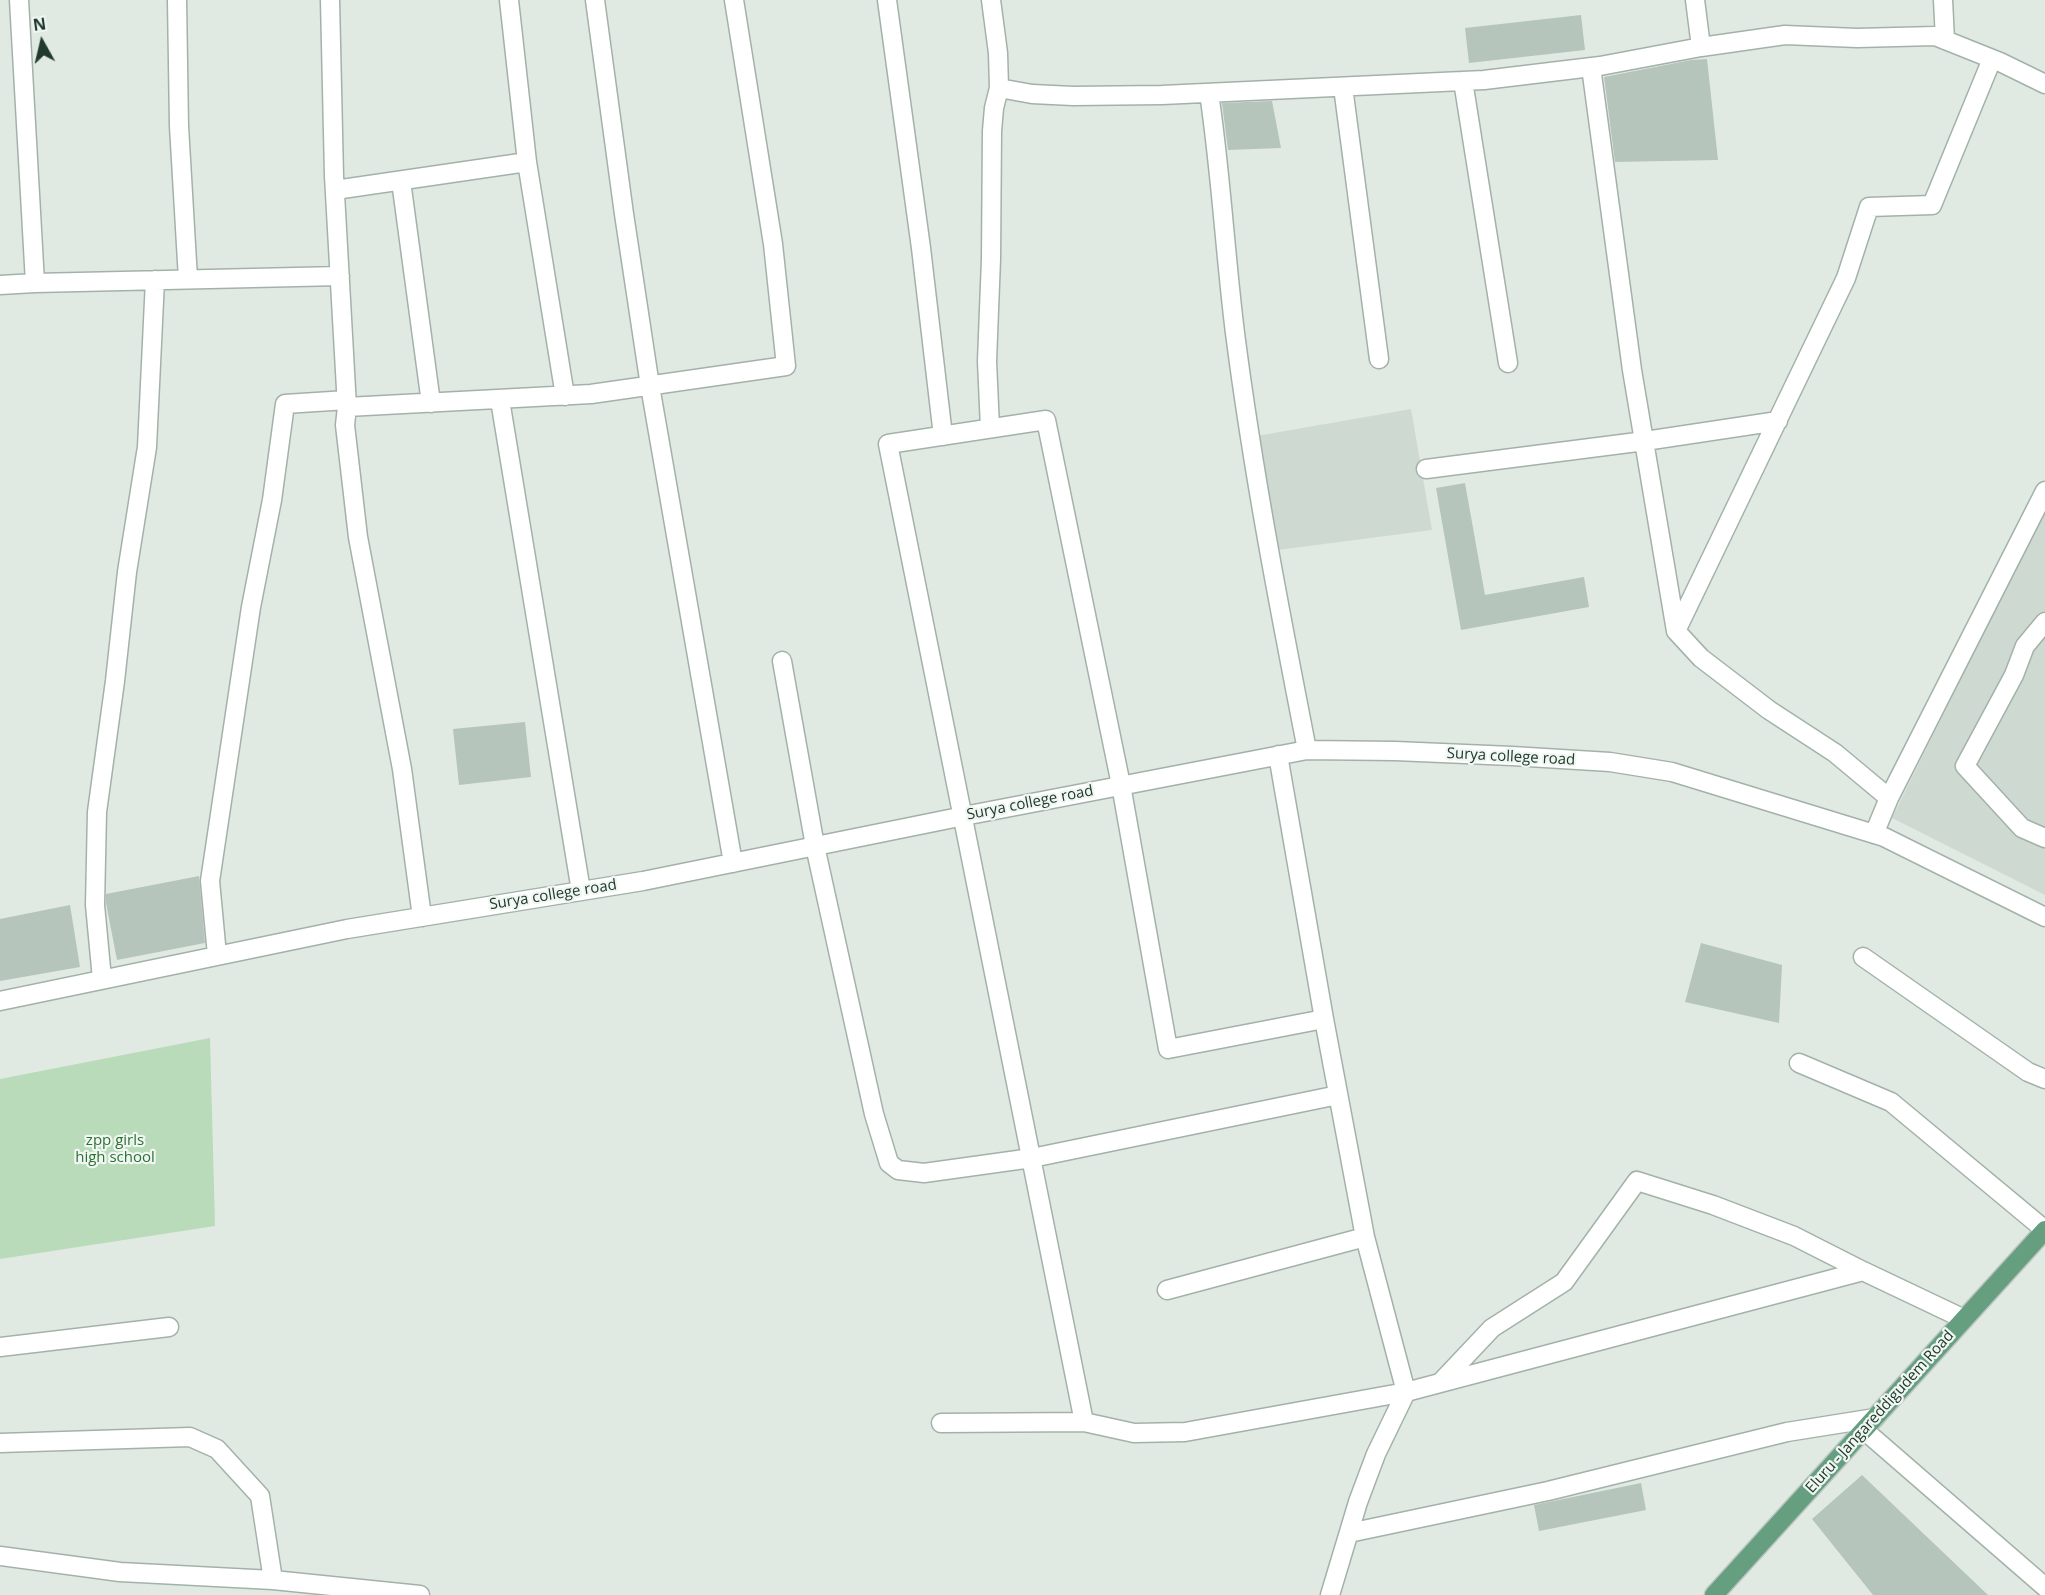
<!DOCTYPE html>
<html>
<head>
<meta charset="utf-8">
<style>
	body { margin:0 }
	#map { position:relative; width:2045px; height:1595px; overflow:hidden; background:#e0eae3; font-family:"Open Sans",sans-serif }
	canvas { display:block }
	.north { position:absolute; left:12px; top:12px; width:60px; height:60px; -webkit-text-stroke:4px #f0f7f2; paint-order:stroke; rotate:352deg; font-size:16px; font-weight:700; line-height:24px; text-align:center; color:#213a2c }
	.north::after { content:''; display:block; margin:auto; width:21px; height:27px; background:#213a2c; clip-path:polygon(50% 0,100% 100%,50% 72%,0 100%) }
</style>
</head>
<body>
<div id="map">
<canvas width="2045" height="1595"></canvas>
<div class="north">N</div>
</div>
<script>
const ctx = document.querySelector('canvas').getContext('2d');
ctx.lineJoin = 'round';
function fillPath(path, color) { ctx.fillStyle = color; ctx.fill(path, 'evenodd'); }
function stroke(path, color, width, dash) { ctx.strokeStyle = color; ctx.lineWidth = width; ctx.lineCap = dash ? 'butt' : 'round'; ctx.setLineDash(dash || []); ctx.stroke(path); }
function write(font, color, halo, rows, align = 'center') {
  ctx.font = font + ' "Open Sans",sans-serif'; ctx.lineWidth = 4.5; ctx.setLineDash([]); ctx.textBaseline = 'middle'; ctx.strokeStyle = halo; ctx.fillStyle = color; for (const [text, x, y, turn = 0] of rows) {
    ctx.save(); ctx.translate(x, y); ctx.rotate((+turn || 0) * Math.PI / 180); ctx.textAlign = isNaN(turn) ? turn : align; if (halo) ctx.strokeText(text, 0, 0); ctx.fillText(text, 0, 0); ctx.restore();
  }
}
const built = new Path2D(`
	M 1411,409 L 1432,530 L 1270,551 L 1251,437 Z
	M 2045,508 L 2045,895 L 1892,818 Z`);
const green = new Path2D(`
	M 210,1038 L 215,1226 L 0,1259 L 0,1079 Z`);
const building = new Path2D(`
	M 1581,15 L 1585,50 L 1469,63 L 1465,28 Z
	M 1707,59 L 1718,160 L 1615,162 L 1604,77 L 1691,60 Z
	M 1272,101 L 1281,148 L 1228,150 L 1222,103 Z
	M 1465,483 L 1485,595 L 1584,577 L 1589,607 L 1461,630 L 1436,488 Z
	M 525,722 L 531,777 L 459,785 L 453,729 Z
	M 199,876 L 205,943 L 117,960 L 106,903 L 106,894 Z
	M 70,905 L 80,967 L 0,981 L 0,919 Z
	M 1701,943 L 1782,965 L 1779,1023 L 1685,1002 Z
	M 1862,1475 L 1988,1595 L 1873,1595 L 1812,1519 Z
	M 1641,1483 L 1646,1510 L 1539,1531 L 1534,1505 Z`);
const minor = new Path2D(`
	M 19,0 L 35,283
	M 177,0 L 179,126 L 188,279
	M 330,0 L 334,176 L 347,407 L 591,394 L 786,366 L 773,244 L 734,0
	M 509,0 L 527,162 L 565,396
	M 595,0 L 624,214 L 650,386 L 733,863
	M 887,0 L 921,248 L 943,436
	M 991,0 L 998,53 L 999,88 L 1032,94 L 1073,96 L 1162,95 L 1484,80 L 1600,66 L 1701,47 L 1785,35 L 1857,38 L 1935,36 L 2000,62 L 2045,84
	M 1695,0 L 1701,47
	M 1943,0 L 1945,40
	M 1591,67 L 1632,370 L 1676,631 L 1701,658 L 1769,710 L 1835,753 L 1889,798
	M 1463,81 L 1508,363
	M 1343,87 L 1379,359
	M 1209,93 C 1221,173 1225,253 1235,333 C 1253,473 1280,612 1307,750
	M 401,181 L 431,403
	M 335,190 L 527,162
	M 0,285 L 35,283 L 340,276
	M 500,400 L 581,891
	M 347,407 L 345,425 L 358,537 L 402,769 L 422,917
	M 990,428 L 987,361 L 991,259 L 992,131 L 994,108 L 999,88
	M 1426,469 L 1645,441 L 1778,421
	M 2045,622 L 2025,646 L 2014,675 L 1965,766 L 2022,828 L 2045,838
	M 1676,631 L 1846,278 L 1869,207 L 1932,205 L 1992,59
	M 782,661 L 815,846 L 874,1114 L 889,1163 L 898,1170 L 924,1173 L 1032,1158 L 1338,1095
	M 1874,834 L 1889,798 L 2045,491
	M 217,955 L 210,881 L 251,607 L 272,500 L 285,404 L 347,400
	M 1863,957 L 2028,1072 L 2045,1079
	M 102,979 L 95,905 L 97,812 L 115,681 L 127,572 L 147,447 L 155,280
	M 0,1001 L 347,929 L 643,881 L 964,816 L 1307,750 L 1395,751 L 1512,756 L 1610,762 L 1672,772 L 1884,837 L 2045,917
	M 1799,1063 L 1891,1102 L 2045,1230
	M 1167,1290 L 1365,1237
	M 0,1347 L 169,1327
	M 1441,1382 L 1492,1328 L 1564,1282 L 1637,1181 L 1713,1205 L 1794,1236 L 1863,1271
	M 1084,1422 L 888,444 L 1046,420 L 1121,785 L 1168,1049 L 1324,1019
	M 941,1423 L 1084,1422 L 1134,1433 L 1185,1432 L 1406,1392 L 1365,1237 L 1324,1019 L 1278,755
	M 1864,1430 L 2045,1587
	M 0,1443 L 190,1437 L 217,1449 L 260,1496 L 273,1580
	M 1349,1533 L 1548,1491 L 1787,1432 L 1875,1418
	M 0,1556 L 120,1572 L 273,1580 L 420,1595
	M 1330,1595 L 1358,1502 L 1376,1454 L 1406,1392 L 1863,1271 L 1964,1319`);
const major = new Path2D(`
	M 1714,1595 L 2045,1230`);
const streetNames = [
	["Surya college road",1511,757,3],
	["Surya college road",1030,803,-11],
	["Surya college road",553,895,-9],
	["Eluru - Jangareddigudem Road",1880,1412,-48]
];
const parkNames = [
	["zpp girls",115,1141],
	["high school",115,1158]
];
fillPath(built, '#cedad1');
fillPath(green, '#b9dbb9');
fillPath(building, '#b5c5bb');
stroke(minor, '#a3b2a8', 21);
stroke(major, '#bcc4c0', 21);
stroke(minor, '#fff', 18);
stroke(major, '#659f80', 18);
write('15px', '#213a2c', '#f0f7f2', streetNames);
write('15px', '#2d7034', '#f0f7f2', parkNames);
</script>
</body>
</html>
